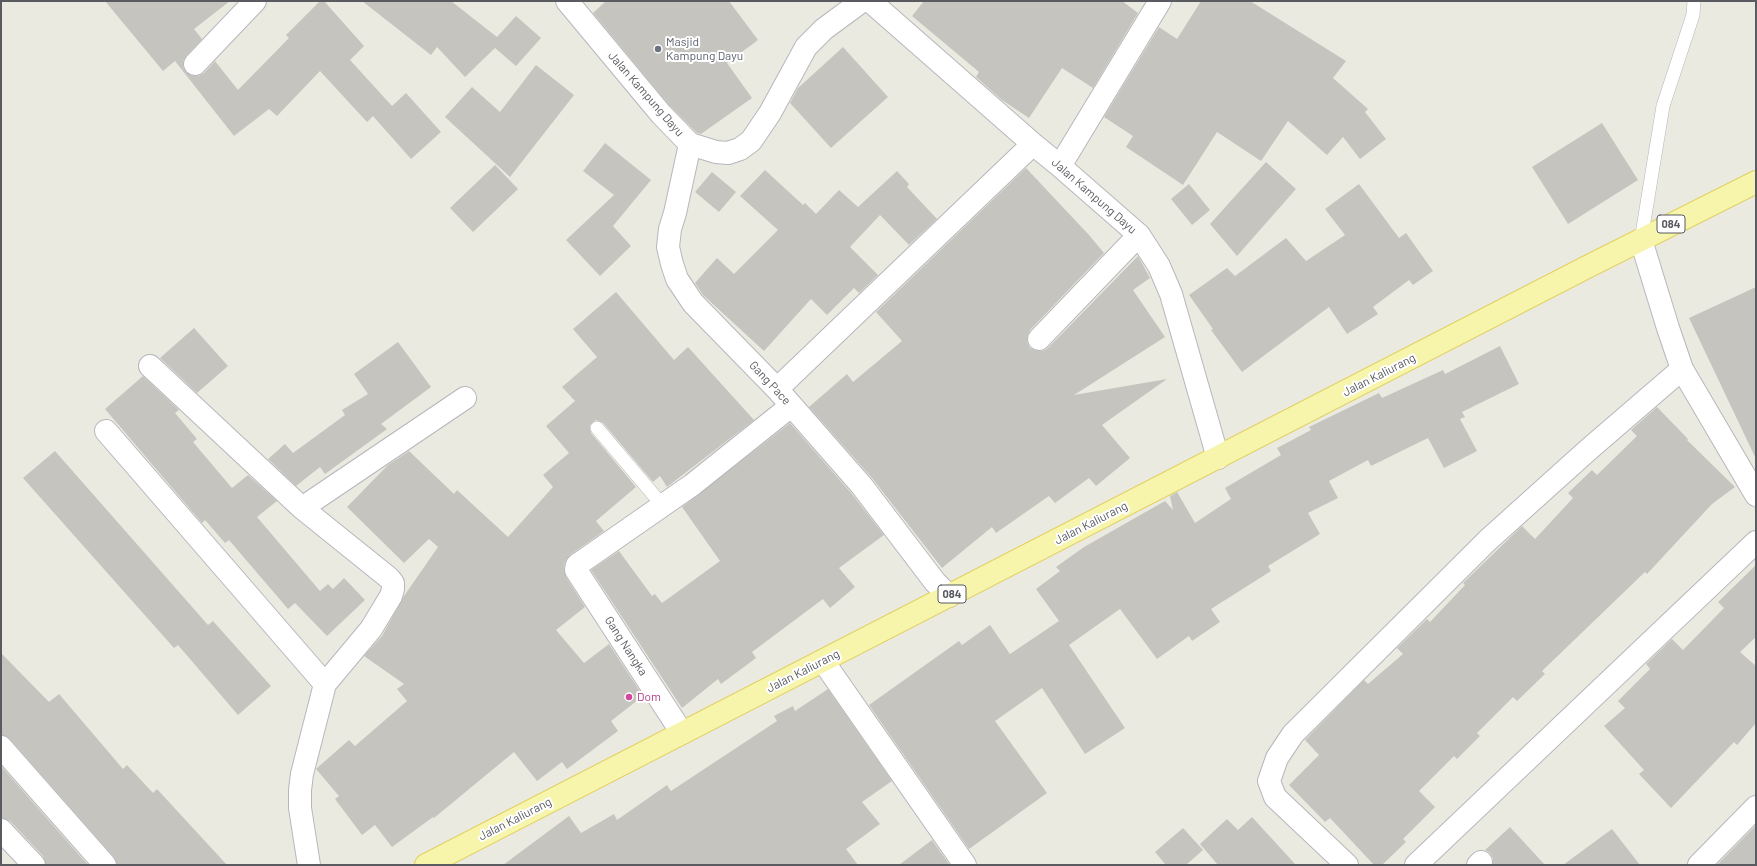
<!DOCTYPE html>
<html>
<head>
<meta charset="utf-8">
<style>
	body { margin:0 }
	#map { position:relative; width:1757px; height:866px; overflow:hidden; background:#ebeae1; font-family:Barlow,sans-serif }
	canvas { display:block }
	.frame { position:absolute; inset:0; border:2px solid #595b60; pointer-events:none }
</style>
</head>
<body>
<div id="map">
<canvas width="1757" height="866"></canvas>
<div class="frame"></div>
</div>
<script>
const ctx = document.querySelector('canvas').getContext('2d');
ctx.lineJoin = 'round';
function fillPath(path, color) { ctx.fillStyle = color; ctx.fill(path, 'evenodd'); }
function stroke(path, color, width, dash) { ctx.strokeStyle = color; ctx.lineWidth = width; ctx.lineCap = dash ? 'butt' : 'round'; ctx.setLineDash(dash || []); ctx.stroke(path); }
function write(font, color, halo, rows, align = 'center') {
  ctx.font = font + ' Barlow,sans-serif'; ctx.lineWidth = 4; ctx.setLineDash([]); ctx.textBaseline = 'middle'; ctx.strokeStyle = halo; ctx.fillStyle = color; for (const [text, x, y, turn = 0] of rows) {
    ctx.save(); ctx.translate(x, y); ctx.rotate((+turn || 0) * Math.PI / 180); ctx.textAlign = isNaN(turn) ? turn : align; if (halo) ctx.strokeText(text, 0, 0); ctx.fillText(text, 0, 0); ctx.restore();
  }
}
const building = new Path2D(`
	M 105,1 L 230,1 L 194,29 L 202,39 L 186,56 L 183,61 L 183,67 L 187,73 L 192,76 L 198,76 L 204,73 L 215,61 L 238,90 L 289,38 L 286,35 L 320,1 L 324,1 L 364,46 L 350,60 L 392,106 L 406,93 L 441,132 L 411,159 L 373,116 L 367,122 L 320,71 L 277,116 L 269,109 L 234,136 L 175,61 L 163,71 Z
	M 362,1 L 451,1 L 497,37 L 516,16 L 541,38 L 516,66 L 495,48 L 465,77 L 437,47 L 431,55 Z
	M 606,1 L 729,1 L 758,40 L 727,63 L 752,98 L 701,134 L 697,133 L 670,106 L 593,13 Z
	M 924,1 L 1122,1 L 1138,13 L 1093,88 L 1062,68 L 1029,118 L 1002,100 L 976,77 L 979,72 L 912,16 Z
	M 1201,1 L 1250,1 L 1346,61 L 1333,78 L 1368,109 L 1365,112 L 1386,139 L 1360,159 L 1343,137 L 1327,155 L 1288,121 L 1261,161 L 1217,132 L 1183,185 L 1126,147 L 1133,136 L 1104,117 L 1159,27 L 1177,39 Z
	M 843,47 L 888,97 L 831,148 L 790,103 L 798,88 Z
	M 536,65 L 574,95 L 510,177 L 445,117 L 472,87 L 500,112 Z
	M 1602,123 L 1638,180 L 1568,224 L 1532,167 Z
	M 605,143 L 651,180 L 613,226 L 631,246 L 600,276 L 566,240 L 614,195 L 583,171 Z
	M 1266,162 L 1296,189 L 1237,256 L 1210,224 Z
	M 495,165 L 518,189 L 473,232 L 450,208 Z
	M 1026,168 L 1089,235 L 1104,253 L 1030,330 L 1027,336 L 1027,342 L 1030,348 L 1036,351 L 1043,351 L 1048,348 L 1138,256 L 1150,278 L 1133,290 L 1165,337 L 1074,395 L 1167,379 L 1102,425 L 1130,458 L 1096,486 L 1089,478 L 1055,503 L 1049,496 L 996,533 L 992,527 L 942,568 L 872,478 L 809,407 L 847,374 L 853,382 L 902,341 L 876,312 Z
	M 765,170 L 803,205 L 805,203 L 816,214 L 839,190 L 858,207 L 897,171 L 909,184 L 907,187 L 937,219 L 909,245 L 880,215 L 850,247 L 878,275 L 859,293 L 854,288 L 827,315 L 811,299 L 764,351 L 703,295 L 695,283 L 717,258 L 734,274 L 778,230 L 740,196 Z
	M 712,172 L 736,192 L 719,212 L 695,192 Z
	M 1189,184 L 1210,210 L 1192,225 L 1171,199 Z
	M 1359,184 L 1399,238 L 1406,233 L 1433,271 L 1413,285 L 1409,280 L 1373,307 L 1378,314 L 1347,334 L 1329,307 L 1242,372 L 1211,330 L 1213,329 L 1189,295 L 1227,268 L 1235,276 L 1286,238 L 1306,261 L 1345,235 L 1325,209 Z
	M 1756,287 L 1756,459 L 1689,318 Z
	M 616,292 L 674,360 L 688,347 L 754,420 L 667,487 L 660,476 L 653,482 L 603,423 L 596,420 L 590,425 L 591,433 L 636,487 L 596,521 L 604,531 L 570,555 L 565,562 L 564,568 L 566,577 L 585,607 L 556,630 L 584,663 L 609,644 L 643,696 L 611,721 L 618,731 L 567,769 L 562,762 L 537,781 L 514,752 L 434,818 L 433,817 L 392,847 L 375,825 L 362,835 L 335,799 L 339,796 L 316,769 L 317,768 L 349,740 L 355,746 L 407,701 L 397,689 L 404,684 L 364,656 L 382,636 L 404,596 L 438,547 L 429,539 L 404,563 L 347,507 L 388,465 L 409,451 L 454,494 L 457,490 L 508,537 L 553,487 L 543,475 L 569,453 L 546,426 L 575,401 L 562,387 L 597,357 L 573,329 Z
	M 194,328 L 228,366 L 197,393 L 160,358 Z
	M 398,342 L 431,387 L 381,424 L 387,429 L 325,474 L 320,467 L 296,486 L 268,459 L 285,444 L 293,453 L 345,415 L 342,410 L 368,394 L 354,374 Z
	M 1500,346 L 1519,384 L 1462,412 L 1465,417 L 1460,419 L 1477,451 L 1444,468 L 1428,438 L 1371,466 L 1368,460 L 1329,481 L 1338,498 L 1308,513 L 1320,534 L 1268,566 L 1271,571 L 1211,609 L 1220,622 L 1192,641 L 1189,636 L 1157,659 L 1120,609 L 1069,645 L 1125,728 L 1085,754 L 1042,688 L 995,721 L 1047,793 L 969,849 L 869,705 L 959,641 L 962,645 L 990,625 L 1010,654 L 1059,621 L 1036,589 L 1060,571 L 1056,567 L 1084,547 L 1165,501 L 1173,510 L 1170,496 L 1177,492 L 1195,523 L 1231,499 L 1225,488 L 1281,455 L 1277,448 L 1311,430 L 1309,427 L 1379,393 L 1382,398 L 1443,370 L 1445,374 Z
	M 143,376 L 179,410 L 175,413 L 197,439 L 193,442 L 232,488 L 248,475 L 277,501 L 257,517 L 320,591 L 328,584 L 333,589 L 344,578 L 365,600 L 327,636 L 295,603 L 288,609 L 229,540 L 225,543 L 205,520 L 202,523 L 105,409 Z
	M 1657,407 L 1688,439 L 1687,440 L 1735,487 L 1712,504 L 1647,574 L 1645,572 L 1542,671 L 1545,674 L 1517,701 L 1513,697 L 1477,733 L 1480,736 L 1457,759 L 1454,756 L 1419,791 L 1435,807 L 1403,839 L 1406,842 L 1382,865 L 1374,865 L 1330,818 L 1325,822 L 1289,785 L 1319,755 L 1305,740 L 1364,680 L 1368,684 L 1403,654 L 1397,648 L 1427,619 L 1430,622 L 1465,585 L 1463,583 L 1522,526 L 1535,539 L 1573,498 L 1568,493 L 1592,470 L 1597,475 L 1637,436 L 1631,430 Z
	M 790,423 L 852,494 L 884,535 L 839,568 L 855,587 L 830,608 L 823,599 L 752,652 L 756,658 L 721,684 L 718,679 L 682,708 L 591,570 L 619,551 L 652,596 L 655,594 L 662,603 L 720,561 L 682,507 Z
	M 55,451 L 208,625 L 213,621 L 271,686 L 238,715 L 178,645 L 174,648 L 23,478 Z
	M 1756,565 L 1756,637 L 1740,652 L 1756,666 L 1756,723 L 1737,745 L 1734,742 L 1671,808 L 1639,774 L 1644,770 L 1604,726 L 1625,708 L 1618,701 L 1650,669 L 1646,664 L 1672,639 L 1683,650 L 1724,608 L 1718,602 Z
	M 1,653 L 49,702 L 59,694 L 123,769 L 127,765 L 153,793 L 157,789 L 227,865 L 117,865 L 114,857 L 10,739 L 1,735 Z
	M 828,689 L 892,781 L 862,802 L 880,824 L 846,849 L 858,865 L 503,865 L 569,816 L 581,833 L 614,814 L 617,820 L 667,785 L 671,791 L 777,721 L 774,716 L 793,706 L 795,711 Z
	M 1,766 L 88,865 L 46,865 L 43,856 L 10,821 L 1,818 Z
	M 1252,817 L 1296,865 L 1218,865 L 1200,844 L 1227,819 L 1238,830 Z
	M 1756,825 L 1756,865 L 1717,865 Z
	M 1510,827 L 1545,865 L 1493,865 L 1493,858 L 1490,853 L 1485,850 Z
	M 1183,828 L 1203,850 L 1186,865 L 1166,865 L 1155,852 Z
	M 1612,829 L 1640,865 L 1563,865 Z
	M 932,840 L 949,864 L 947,865 L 899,865 Z`);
const lane = new Path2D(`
	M 1641,240 L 1663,106 L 1693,15 L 1694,1
	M 597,428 L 663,506`);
const street = new Path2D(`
	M 567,1 L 661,114 L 690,144 L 716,152 L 728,153 L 740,149 L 751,141 L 770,113 L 806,47 L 824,29 L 862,1
	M 870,1 L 1033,144 L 1060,166 L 1139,235 L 1159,266 L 1171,294 L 1218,458
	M 195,64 L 255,1
	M 690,144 L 675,213 L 670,229 L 668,247 L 672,264 L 677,279 L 693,303 L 777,389 L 862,486 L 935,582 L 949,596
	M 1060,166 L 1160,1
	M 1641,240 L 1668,328 L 1682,369 L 1756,495
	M 1039,339 L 1139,235
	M 150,366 L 302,508
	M 777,389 L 1033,144
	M 106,431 L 325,684
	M 823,661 L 965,865
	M 682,733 L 576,570 L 577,565 L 692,485 L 791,406
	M 1,747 L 105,865
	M 1,830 L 34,865
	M 309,865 L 300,808 L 300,790 L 302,774 L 325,684 L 371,629 L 391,596 L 393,589 L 393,583 L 389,578 L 302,508 L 465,398
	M 1347,865 L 1275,797 L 1269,781 L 1277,758 L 1293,734 L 1488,540 L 1588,450 L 1682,369
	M 1416,865 L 1756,542
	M 1478,865 L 1481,862
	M 1699,865 L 1756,807`);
const primary = new Path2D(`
	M 426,865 L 1587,267 L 1756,182`);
const markers = [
	[658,49,4,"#6b7280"],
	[629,697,4,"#d1479c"]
];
const shields = [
	[1671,224,28],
	[952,594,28]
];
const shieldNames = [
	["084",1671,224],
	["084",952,594]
];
const worshipNames = [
	["Masjid",666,42],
	["Kampung Dayu",666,56]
];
const streetNames = [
	["Jalan Kampung Dayu",646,94,49],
	["Jalan Kampung Dayu",1094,196,41],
	["Jalan Kaliurang",1379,375,-27],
	["Gang Pace",770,383,47],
	["Jalan Kaliurang",1091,523,-27],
	["Gang Nangka",626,646,57],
	["Jalan Kaliurang",803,671,-27],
	["Jalan Kaliurang",515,819,-27]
];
const hotelNames = [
	["Dom",637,697]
];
fillPath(building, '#c6c4be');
stroke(lane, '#b6b7bc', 14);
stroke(street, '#b6b7bc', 24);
stroke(primary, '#e2d163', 24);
stroke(lane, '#fff', 13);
stroke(street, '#fff', 22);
stroke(primary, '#f6f5ab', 22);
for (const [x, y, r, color] of markers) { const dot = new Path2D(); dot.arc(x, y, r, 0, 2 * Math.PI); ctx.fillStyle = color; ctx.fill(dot); stroke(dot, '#fff', 1.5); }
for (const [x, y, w] of shields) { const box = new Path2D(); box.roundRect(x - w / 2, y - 9, w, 18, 3); ctx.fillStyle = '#fff'; ctx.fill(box); stroke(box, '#595b60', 1); }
write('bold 11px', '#595b60', null, shieldNames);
write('12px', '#5b616d', '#fff', worshipNames, 'left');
write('12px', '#595b60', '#fff', streetNames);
write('12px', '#b23c85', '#fff', hotelNames, 'left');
</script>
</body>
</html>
